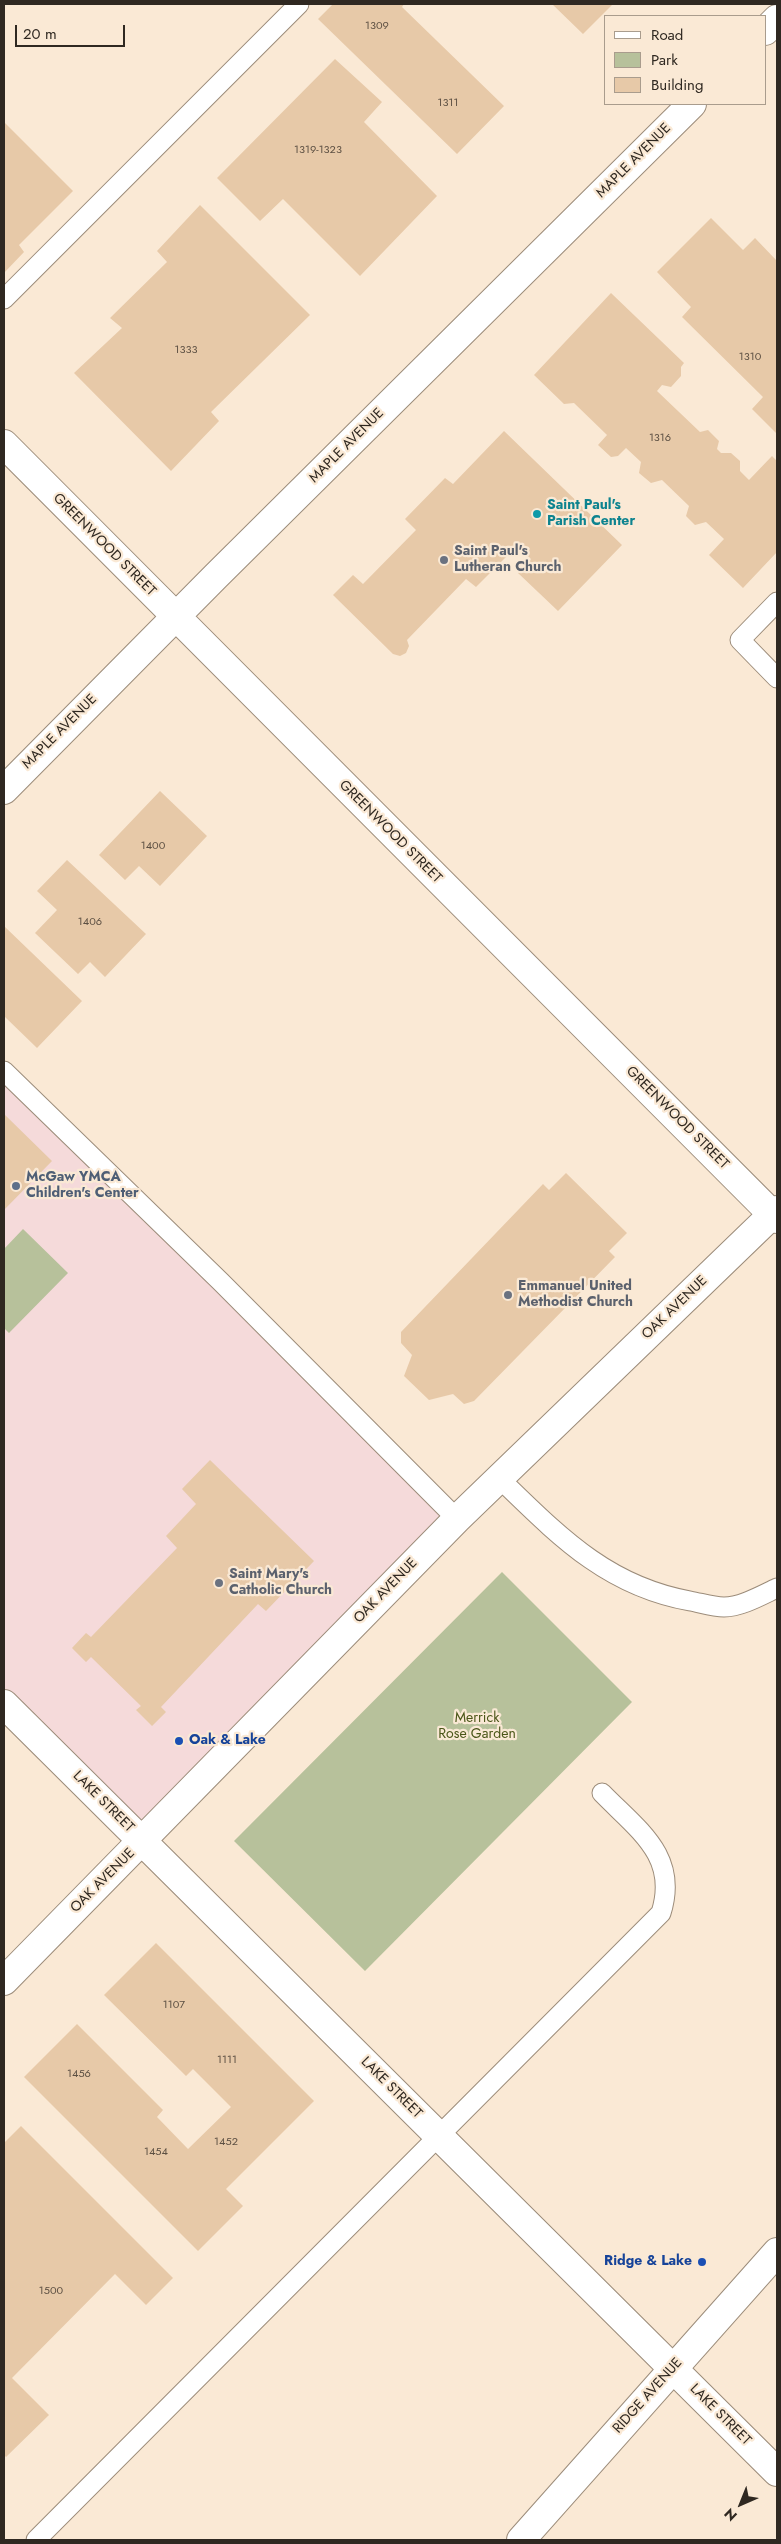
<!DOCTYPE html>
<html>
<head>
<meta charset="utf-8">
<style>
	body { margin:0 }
	#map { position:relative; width:781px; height:2544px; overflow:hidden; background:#fae9d5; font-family:Jost,sans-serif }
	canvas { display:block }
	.frame { position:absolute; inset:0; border:5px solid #2f2821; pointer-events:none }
	.legend { position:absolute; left:604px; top:15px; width:162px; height:90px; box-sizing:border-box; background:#fae9d5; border:1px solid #a99c8d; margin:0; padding:6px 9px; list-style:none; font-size:15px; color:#2f2821 }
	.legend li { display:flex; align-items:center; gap:10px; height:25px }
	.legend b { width:25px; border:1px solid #a99c8d }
	.north { position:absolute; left:716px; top:2479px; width:50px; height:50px; -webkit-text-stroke:4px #fae9d5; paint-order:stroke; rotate:224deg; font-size:14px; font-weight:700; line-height:20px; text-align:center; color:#2f2821 }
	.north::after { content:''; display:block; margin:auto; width:18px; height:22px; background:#2f2821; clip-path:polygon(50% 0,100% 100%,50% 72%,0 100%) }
	.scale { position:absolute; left:15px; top:25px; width:110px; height:22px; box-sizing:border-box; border:2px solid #2f2821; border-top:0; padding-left:6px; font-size:15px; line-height:18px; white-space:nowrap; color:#2f2821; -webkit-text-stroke:4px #fae9d5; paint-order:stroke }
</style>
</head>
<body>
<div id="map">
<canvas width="781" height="2544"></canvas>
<div class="frame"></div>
<ul class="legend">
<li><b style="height:6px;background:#fff"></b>Road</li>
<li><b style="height:14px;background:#b7c19b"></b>Park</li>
<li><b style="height:14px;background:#e7c9a8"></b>Building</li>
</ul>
<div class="north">N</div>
<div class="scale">20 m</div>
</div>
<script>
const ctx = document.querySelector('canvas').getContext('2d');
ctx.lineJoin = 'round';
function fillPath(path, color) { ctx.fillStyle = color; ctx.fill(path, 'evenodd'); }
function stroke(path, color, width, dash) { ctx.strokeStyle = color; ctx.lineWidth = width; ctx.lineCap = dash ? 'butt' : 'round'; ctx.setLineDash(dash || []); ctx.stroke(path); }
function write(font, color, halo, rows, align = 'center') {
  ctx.font = font + ' Jost,sans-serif'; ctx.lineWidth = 4.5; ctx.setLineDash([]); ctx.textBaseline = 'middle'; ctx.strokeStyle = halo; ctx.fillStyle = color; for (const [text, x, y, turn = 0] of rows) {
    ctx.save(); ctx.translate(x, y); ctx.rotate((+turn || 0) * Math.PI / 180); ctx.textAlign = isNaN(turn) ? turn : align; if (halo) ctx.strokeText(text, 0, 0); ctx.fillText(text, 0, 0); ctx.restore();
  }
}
const commercial = new Path2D(`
	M 4,1073 L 457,1519 L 143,1841 L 4,1704 Z`);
const green = new Path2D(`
	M 23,1229 L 68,1273 L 9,1333 L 4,1328 L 4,1249 Z
	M 502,1572 L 632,1702 L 365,1971 L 234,1841 Z`);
const building = new Path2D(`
	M 333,4 L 404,4 L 402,7 L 504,106 L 457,154 L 318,19 Z
	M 552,4 L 613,4 L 583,34 Z
	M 335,59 L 382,102 L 364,122 L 437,196 L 360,276 L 283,199 L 260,221 L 217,178 Z
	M 4,122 L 73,191 L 19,245 L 24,252 L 4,273 Z
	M 200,205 L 310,315 L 211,412 L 219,421 L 171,471 L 74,373 L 122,328 L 110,318 L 167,262 L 157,251 Z
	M 711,218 L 743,250 L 755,238 L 777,261 L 777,434 L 752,409 L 763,397 L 682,317 L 691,307 L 657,272 Z
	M 611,293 L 684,363 L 681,367 L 681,376 L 671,387 L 662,385 L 657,391 L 700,432 L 708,430 L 719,441 L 717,449 L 721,453 L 731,453 L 740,461 L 740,471 L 749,480 L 772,456 L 777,461 L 777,552 L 743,588 L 709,555 L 724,539 L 706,522 L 695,525 L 686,516 L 689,506 L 662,480 L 651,483 L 639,473 L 641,462 L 626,448 L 618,456 L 611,457 L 598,445 L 607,435 L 574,403 L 564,404 L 534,375 Z
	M 504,431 L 622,545 L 558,611 L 518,573 L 531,559 L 517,546 L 476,587 L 466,579 L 407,640 L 409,646 L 406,653 L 400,656 L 393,654 L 333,595 L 353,575 L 363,584 L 416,530 L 405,519 L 445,478 L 453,484 Z
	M 160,791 L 207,836 L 160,886 L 139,866 L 125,880 L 99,855 Z
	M 67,860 L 146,934 L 105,977 L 90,962 L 78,974 L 35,933 L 57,910 L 37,891 Z
	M 4,926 L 82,1001 L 37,1048 L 4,1016 Z
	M 4,1114 L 52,1161 L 4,1210 Z
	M 566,1173 L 627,1233 L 609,1251 L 615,1257 L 474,1401 L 464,1404 L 453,1394 L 429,1400 L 404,1376 L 412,1355 L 401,1343 L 401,1332 L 543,1184 L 549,1190 Z
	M 210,1460 L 314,1561 L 266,1611 L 258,1604 L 161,1707 L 166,1712 L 152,1726 L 136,1710 L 141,1706 L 91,1657 L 86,1662 L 72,1648 L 86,1633 L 91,1637 L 177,1548 L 166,1536 L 196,1504 L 182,1489 Z
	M 156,1943 L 314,2101 L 226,2189 L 243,2206 L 198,2251 L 24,2077 L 77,2024 L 163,2110 L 157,2117 L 188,2149 L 231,2107 L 193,2069 L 186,2076 L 104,1995 Z
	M 21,2126 L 173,2278 L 146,2305 L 115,2274 L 12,2378 L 49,2415 L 6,2457 L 4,2455 L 4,2143 Z`);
const lane = new Path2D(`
	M 4,299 L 299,4
	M 777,602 L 740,640 L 777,678
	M 4,1071 L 221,1282 L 457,1519
	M 499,1478 C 558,1535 606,1586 690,1601 C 701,1603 713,1607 724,1607 C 741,1607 762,1595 777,1588
	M 36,2540 L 661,1913 C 679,1856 638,1830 602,1793`);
const street = new Path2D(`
	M 765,31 L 777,19
	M 4,444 L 777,1219
	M 4,790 L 216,576 L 692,104`);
const secondary = new Path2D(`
	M 4,1704 L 777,2472
	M 4,1981 L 457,1519 L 777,1210
	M 521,2540 L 777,2252`);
const markers = [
	[537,514,5,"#0f9aa8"],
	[444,560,5,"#6b7280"],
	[16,1186,5,"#5c6f8a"],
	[508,1295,5,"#6b7280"],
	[219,1583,5,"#6b7280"],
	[179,1741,5,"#1a4fb4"],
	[702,2262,5,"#1a4fb4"]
];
const numberNames = [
	["1309",377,26],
	["1311",448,103],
	["1319-1323",318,150],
	["1333",186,350],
	["1310",750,357],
	["1316",660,438],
	["1400",153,846],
	["1406",90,922],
	["1107",174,2005],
	["1111",227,2060],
	["1456",79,2074],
	["1452",226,2142],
	["1454",156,2152],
	["1500",51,2291]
];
const streetNames = [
	["MAPLE AVENUE",634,161,-45],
	["MAPLE AVENUE",347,446,-45],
	["GREENWOOD STREET",104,545,45],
	["MAPLE AVENUE",60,732,-45],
	["GREENWOOD STREET",390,832,45],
	["GREENWOOD STREET",677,1118,45],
	["OAK AVENUE",675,1308,-44],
	["OAK AVENUE",386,1591,-46],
	["LAKE STREET",103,1802,45],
	["OAK AVENUE",103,1881,-45],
	["LAKE STREET",391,2088,45],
	["RIDGE AVENUE",648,2396,-48],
	["LAKE STREET",720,2415,45]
];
const cultureNames = [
	["Saint Paul's",547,506],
	["Parish Center",547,522]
];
const worshipNames = [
	["Saint Paul's",454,552],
	["Lutheran Church",454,568],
	["Emmanuel United",518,1287],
	["Methodist Church",518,1303],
	["Saint Mary's",229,1575],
	["Catholic Church",229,1591]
];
const serviceNames = [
	["McGaw YMCA",26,1178],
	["Children's Center",26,1194]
];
const parkNames = [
	["Merrick",477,1719],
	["Rose Garden",477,1735]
];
const transitNames = [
	["Oak & Lake",189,1741],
	["Ridge & Lake",692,2262,"right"]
];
fillPath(commercial, '#f5dada');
fillPath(green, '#b7c19b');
fillPath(building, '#e7c9a8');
stroke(lane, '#9c8c7a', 21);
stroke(street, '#9c8c7a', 30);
stroke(secondary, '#9c8c7a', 30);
stroke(lane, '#fff', 19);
stroke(street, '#fff', 28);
stroke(secondary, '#fff', 28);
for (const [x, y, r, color] of markers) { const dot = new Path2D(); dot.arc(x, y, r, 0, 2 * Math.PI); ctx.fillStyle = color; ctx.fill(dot); stroke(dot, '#fae9d5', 2); }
write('11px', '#5d5043', null, numberNames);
write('14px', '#2f2821', '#fae9d5', streetNames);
write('bold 14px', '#0d838f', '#fae9d5', cultureNames, 'left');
write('bold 14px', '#5b616d', '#fae9d5', worshipNames, 'left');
write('bold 14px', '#4e5e75', '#fae9d5', serviceNames, 'left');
write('14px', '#4a5618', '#fae9d5', parkNames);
write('bold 14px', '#164399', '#fae9d5', transitNames, 'left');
</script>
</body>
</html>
